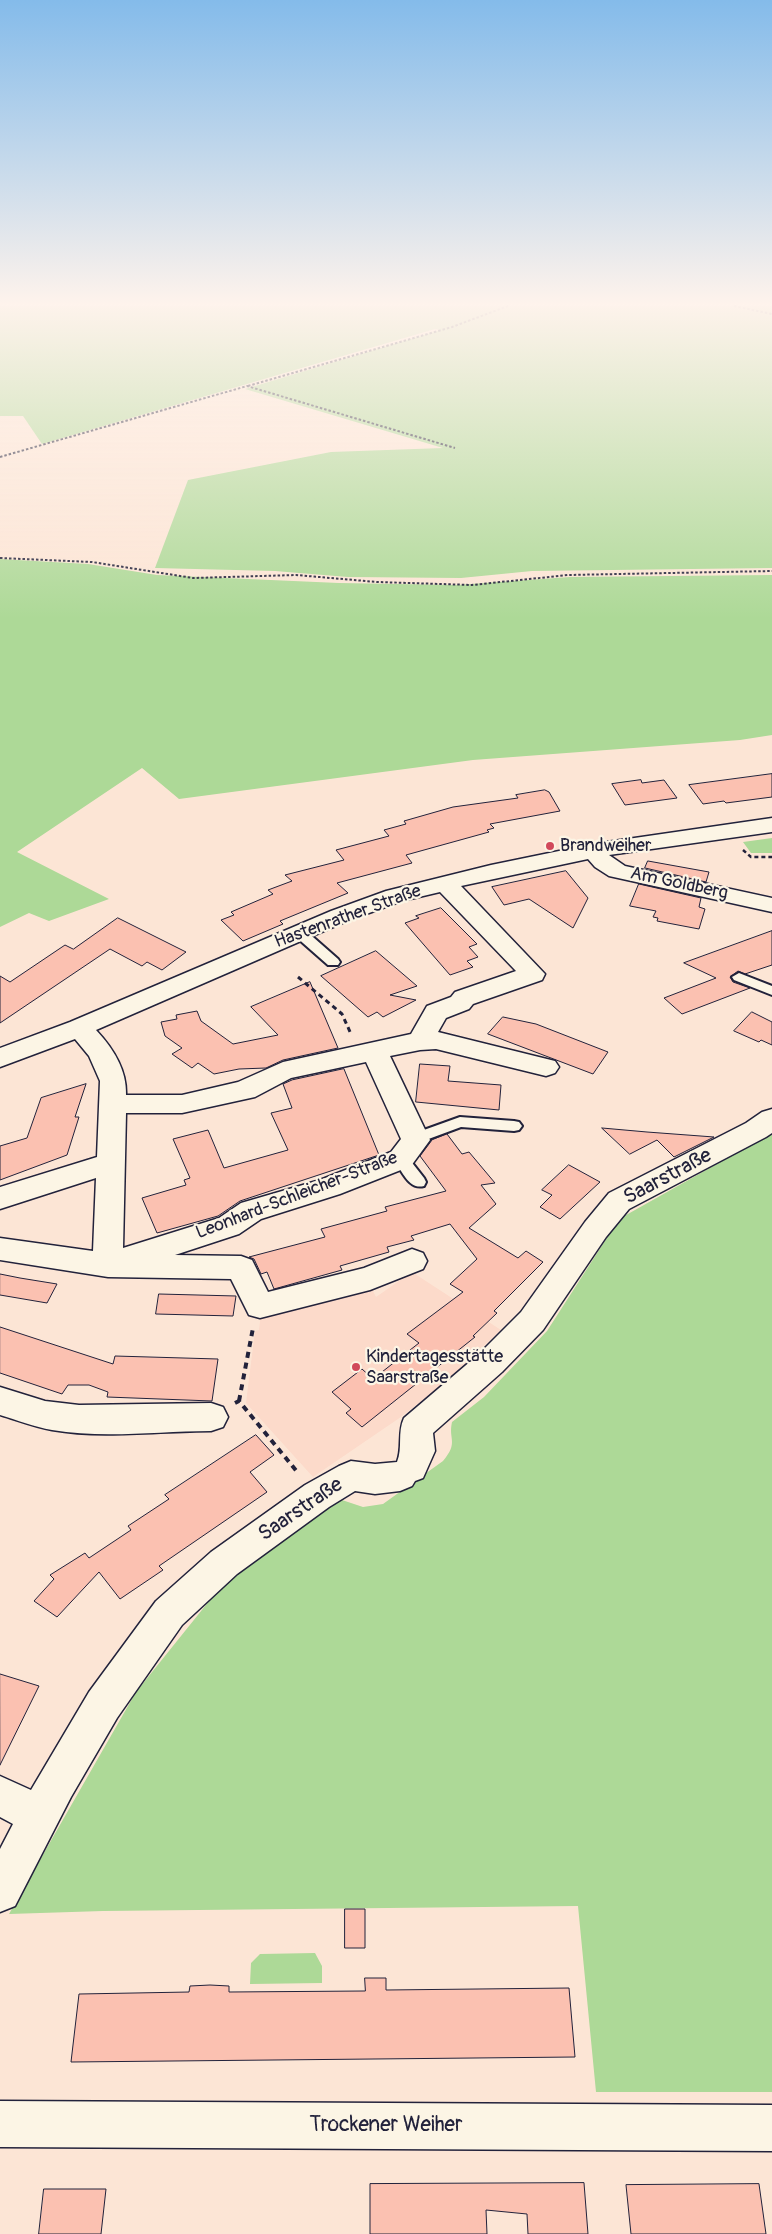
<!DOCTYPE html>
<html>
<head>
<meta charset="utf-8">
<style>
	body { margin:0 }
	canvas { display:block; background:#fce5d5 }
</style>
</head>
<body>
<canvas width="772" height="2234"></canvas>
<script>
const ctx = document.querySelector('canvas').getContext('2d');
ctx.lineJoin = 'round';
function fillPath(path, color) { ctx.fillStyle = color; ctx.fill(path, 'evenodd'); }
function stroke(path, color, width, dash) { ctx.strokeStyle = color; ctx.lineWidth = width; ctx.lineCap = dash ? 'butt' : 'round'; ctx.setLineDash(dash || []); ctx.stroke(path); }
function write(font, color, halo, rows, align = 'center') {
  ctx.font = font + ' Pangolin,sans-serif'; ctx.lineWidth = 4.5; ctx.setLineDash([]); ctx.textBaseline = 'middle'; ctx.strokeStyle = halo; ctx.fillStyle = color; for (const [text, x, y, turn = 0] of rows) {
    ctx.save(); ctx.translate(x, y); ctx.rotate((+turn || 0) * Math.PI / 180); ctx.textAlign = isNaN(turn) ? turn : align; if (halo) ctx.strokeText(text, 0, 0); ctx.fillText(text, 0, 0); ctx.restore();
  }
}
const built = new Path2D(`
	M 412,1272 L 501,1330 L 442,1385 L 398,1419 L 313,1477 L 246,1403 L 255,1331 L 259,1330 L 261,1313 L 369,1283 L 376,1297 Z`);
const green = new Path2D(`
	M 0,306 L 772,306 L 772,568 L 532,571 L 461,578 L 348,577 L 275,571 L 155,568 L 188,480 L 331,452 L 443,448 L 245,389 L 441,330 L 435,329 L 42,444 L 23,416 L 0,416 Z
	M 0,559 L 88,564 L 157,575 L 339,583 L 457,585 L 570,577 L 772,575 L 772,735 L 740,740 L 473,760 L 179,799 L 142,768 L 17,852 L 109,899 L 49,921 L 29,913 L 0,927 Z
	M 772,838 L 772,853 L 751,853 L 743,842 Z
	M 772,1133 L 772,2092 L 596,2092 L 578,1906 L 103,1911 L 9,1914 L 136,1692 L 226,1580 L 335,1503 L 342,1500 L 363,1507 L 383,1504 L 443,1461 C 459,1442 448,1440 452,1422 L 484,1397 L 547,1331 L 619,1219 Z
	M 315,1953 L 322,1966 L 322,1983 L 250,1984 L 251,1963 L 260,1954 Z`);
const building = new Path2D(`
	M 772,774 L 772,797 L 726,803 L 724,801 L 703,804 L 689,785 Z
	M 641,780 L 642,783 L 664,780 L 677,798 L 625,805 L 612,784 Z
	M 545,790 L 549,792 L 560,811 L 490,824 L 494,828 L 487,830 L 489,832 L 406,855 L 412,863 L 337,883 L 348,893 L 280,921 L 283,924 L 243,941 L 221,920 L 234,915 L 231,912 L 273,894 L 268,890 L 292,881 L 285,875 L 344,860 L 336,850 L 389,836 L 384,830 L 406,824 L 404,821 L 453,807 L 518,798 L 516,795 Z
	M 648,861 L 709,872 L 706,882 L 645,868 Z
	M 566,871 L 588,898 L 573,928 L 529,899 L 504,905 L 492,887 Z
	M 639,884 L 701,898 L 699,907 L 705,909 L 699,929 L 657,921 L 658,918 L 653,917 L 656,911 L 630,906 Z
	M 441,908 L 477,944 L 469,947 L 478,957 L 467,961 L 473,967 L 450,975 L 405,923 L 419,918 L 416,916 Z
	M 118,918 L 186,952 L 162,970 L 147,962 L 142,966 L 110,949 L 0,1023 L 0,976 L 10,982 L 65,945 L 73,949 Z
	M 772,931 L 772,965 L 745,974 L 738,971 L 730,977 L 733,982 L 750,988 L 682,1014 L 664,998 L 716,978 L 684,963 Z
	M 376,951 L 417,986 L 390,995 L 416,1000 L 383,1017 L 377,1012 L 368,1017 L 321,976 Z
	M 310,982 L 338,1048 L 283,1060 L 266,1068 L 239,1069 L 214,1074 L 198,1063 L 192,1068 L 172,1054 L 182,1048 L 165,1036 L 161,1022 L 177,1019 L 176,1015 L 197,1011 L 201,1021 L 233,1044 L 278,1035 L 251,1007 Z
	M 752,1012 L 772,1022 L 772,1045 L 761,1040 L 759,1042 L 734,1031 Z
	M 503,1017 L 536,1024 L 608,1052 L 593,1074 L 488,1034 Z
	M 420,1064 L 450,1066 L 448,1081 L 501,1085 L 499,1110 L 416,1102 Z
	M 344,1069 L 379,1155 L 240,1201 L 218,1216 L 157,1233 L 142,1198 L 186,1185 L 184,1180 L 190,1178 L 173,1139 L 208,1130 L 224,1168 L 288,1150 L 271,1113 L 292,1108 L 283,1084 L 292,1080 Z
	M 86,1084 L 75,1117 L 79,1117 L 67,1155 L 0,1180 L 0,1146 L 27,1138 L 41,1098 Z
	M 602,1128 L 647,1132 L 714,1137 L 674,1157 L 657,1140 L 630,1154 Z
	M 447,1134 L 462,1154 L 469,1152 L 495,1183 L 481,1185 L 496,1204 L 469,1228 L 518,1258 L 526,1251 L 543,1262 L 494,1311 L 497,1313 L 473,1336 L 475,1337 L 362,1427 L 346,1413 L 351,1409 L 332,1392 L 362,1369 L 373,1379 L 419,1343 L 407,1334 L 463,1292 L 450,1284 L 477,1259 L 450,1224 L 411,1236 L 414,1240 L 387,1247 L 389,1252 L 340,1266 L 342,1270 L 274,1289 L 267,1272 L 261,1274 L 254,1259 L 249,1257 L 325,1237 L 321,1229 L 387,1211 L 385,1207 L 446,1191 L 420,1156 L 432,1140 Z
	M 569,1165 L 600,1182 L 560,1219 L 540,1207 L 552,1195 L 542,1190 Z
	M 0,1274 L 20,1278 L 57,1284 L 47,1303 L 0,1295 Z
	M 159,1294 L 236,1296 L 233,1316 L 156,1314 Z
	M 0,1327 L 113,1364 L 115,1356 L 218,1359 L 212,1401 L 107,1397 L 108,1392 L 89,1385 L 68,1385 L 62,1394 L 0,1373 Z
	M 256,1435 L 274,1455 L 250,1472 L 267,1492 L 159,1566 L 163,1570 L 120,1599 L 99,1572 L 57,1617 L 34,1601 L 54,1579 L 50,1575 L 85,1553 L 89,1558 L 131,1530 L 128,1526 L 169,1499 L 165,1495 Z
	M 0,1674 L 39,1686 L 0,1765 Z
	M 345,1909 L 365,1909 L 365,1948 L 345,1948 Z
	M 365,1978 L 386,1978 L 386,1990 L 569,1988 L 575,2057 L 71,2062 L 79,1994 L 189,1992 L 190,1986 L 210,1985 L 229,1986 L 229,1992 L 365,1991 Z
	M 584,2183 L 588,2234 L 528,2234 L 527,2214 L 486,2210 L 487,2234 L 370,2234 L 370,2184 Z
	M 759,2184 L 766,2234 L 631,2234 L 626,2185 Z
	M 44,2189 L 106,2189 L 101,2234 L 39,2234 Z`);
const pathFar3 = new Path2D(`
	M 734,306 L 772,314
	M 248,386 L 452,327 L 508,306
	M 0,457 L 247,386 L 455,448
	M 0,558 L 92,562 L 193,578 L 296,575 L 377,582 L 472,585 L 568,575 L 772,571`);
const pathFar2 = new Path2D(`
	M 743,850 L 751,857 L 772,857`);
const pathFar1 = new Path2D(`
	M 298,977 L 342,1014 L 351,1034`);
const path = new Path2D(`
	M 239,1401 L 253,1328
	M 235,1403 L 239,1401 L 299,1474`);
const service = new Path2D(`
	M 300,929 L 305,930 L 338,959 L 340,962 L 338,965 L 328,965 L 295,936 L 293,933 L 295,930 Z
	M 739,973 L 772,986 L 772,995 L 734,980 L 732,977 Z
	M 460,1117 L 514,1121 L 519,1122 L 522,1126 L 519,1130 L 514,1131 L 461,1127 L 415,1144 L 410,1143 L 407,1139 L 410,1135 Z
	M 401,1153 L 406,1155 L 424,1178 L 426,1182 L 424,1186 C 410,1190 403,1173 396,1163 L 393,1159 L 396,1155 Z`);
const minor = new Path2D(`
	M 772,818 L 772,832 L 609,855 L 625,866 L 772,898 L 772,912 L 609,876 L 595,867 L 588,859 L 461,886 L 545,974 L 542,980 L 473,1004 L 469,1009 L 446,1018 L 438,1032 L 555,1061 L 559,1067 L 555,1073 L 546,1076 L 436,1049 L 420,1050 L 390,1056 L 430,1140 L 411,1166 L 340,1194 L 261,1219 L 239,1234 L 175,1255 L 241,1256 L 252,1260 L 268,1292 L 364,1268 L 412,1249 L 423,1253 L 427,1261 L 423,1269 L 370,1290 L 260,1318 L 249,1315 L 231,1279 L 108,1277 L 0,1260 L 0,1238 L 93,1251 L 96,1178 L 0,1209 L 0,1187 L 97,1157 L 100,1081 L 89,1056 L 75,1039 L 0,1067 L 0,1048 L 70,1022 L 331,911 L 386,891 L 491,865 L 593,844 ZM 440,892 L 516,971 L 455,992 L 451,997 L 427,1006 L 411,1034 L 283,1062 L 238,1082 L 182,1095 L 126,1095 C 127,1070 113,1048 96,1030 L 347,921 L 402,901 ZM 366,1062 L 401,1139 L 391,1152 L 320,1180 L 241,1203 L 219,1218 L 123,1248 L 126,1113 L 182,1113 L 255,1097 L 291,1078 Z
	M 772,1109 L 772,1133 L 766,1137 L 629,1209 L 606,1237 L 543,1330 L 502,1372 L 433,1433 L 435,1451 L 423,1478 L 415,1481 L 412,1486 L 400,1491 L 375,1494 L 355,1491 L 329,1507 L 237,1574 L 182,1625 L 117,1718 L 71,1797 L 15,1906 L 0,1912 L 0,1849 L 13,1824 L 0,1817 L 0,1776 L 31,1790 L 89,1692 L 156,1601 L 211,1552 L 305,1485 L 339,1466 L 351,1461 L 375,1464 L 397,1462 C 403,1447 397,1433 404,1418 L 479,1354 L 521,1312 L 585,1222 L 609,1193 L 746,1123 L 762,1112 Z
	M 0,1387 L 45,1401 L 79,1405 L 211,1403 L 223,1407 L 228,1417 L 223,1427 L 211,1431 C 159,1431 104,1439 52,1430 C 34,1427 17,1420 0,1415 Z
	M 0,2101 L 772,2105 L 772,2151 L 0,2147 Z`);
const markers = [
	[550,846,5,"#d1495b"],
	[356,1367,5,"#d1495b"]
];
const poiNames = [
	["Brandweiher",560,846],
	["Kindertagesstätte",366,1357],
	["Saarstraße",366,1378]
];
const streetNames = [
	["Am Goldberg",679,884,12],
	["Hastenrather Straße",348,917,-20],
	["Leonhard-Schleicher-Straße",297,1196,-21]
];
const nearStreetnames = [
	["Saarstraße",668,1177,-28],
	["Saarstraße",301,1510,-34],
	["Trockener Weiher",386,2126]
];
fillPath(built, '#fcdaca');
fillPath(green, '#add997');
fillPath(building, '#fbc1b1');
stroke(building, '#22223b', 1);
stroke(service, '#22223b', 4);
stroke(minor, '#22223b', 3);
stroke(pathFar3, '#22223b', 2, [2.5, 2]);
stroke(pathFar2, '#22223b', 2.5, [4, 3]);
stroke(pathFar1, '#22223b', 3, [5, 4]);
stroke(path, '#22223b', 4, [6, 5]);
fillPath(service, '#fcf5e5');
fillPath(minor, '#fcf5e5');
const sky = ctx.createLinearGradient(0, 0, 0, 619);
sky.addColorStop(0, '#84bbea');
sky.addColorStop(0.49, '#fef3ec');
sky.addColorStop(1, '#fef3ec00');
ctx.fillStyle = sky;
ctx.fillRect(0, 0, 772, 619);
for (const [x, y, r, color] of markers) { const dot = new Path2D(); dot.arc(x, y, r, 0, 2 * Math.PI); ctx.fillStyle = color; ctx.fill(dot); stroke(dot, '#fcf5e5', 2); }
write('18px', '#22223b', '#fcf5e5', poiNames, 'left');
write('18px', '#22223b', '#fcf5e5', streetNames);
write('21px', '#22223b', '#fcf5e5', nearStreetnames);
</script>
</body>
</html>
